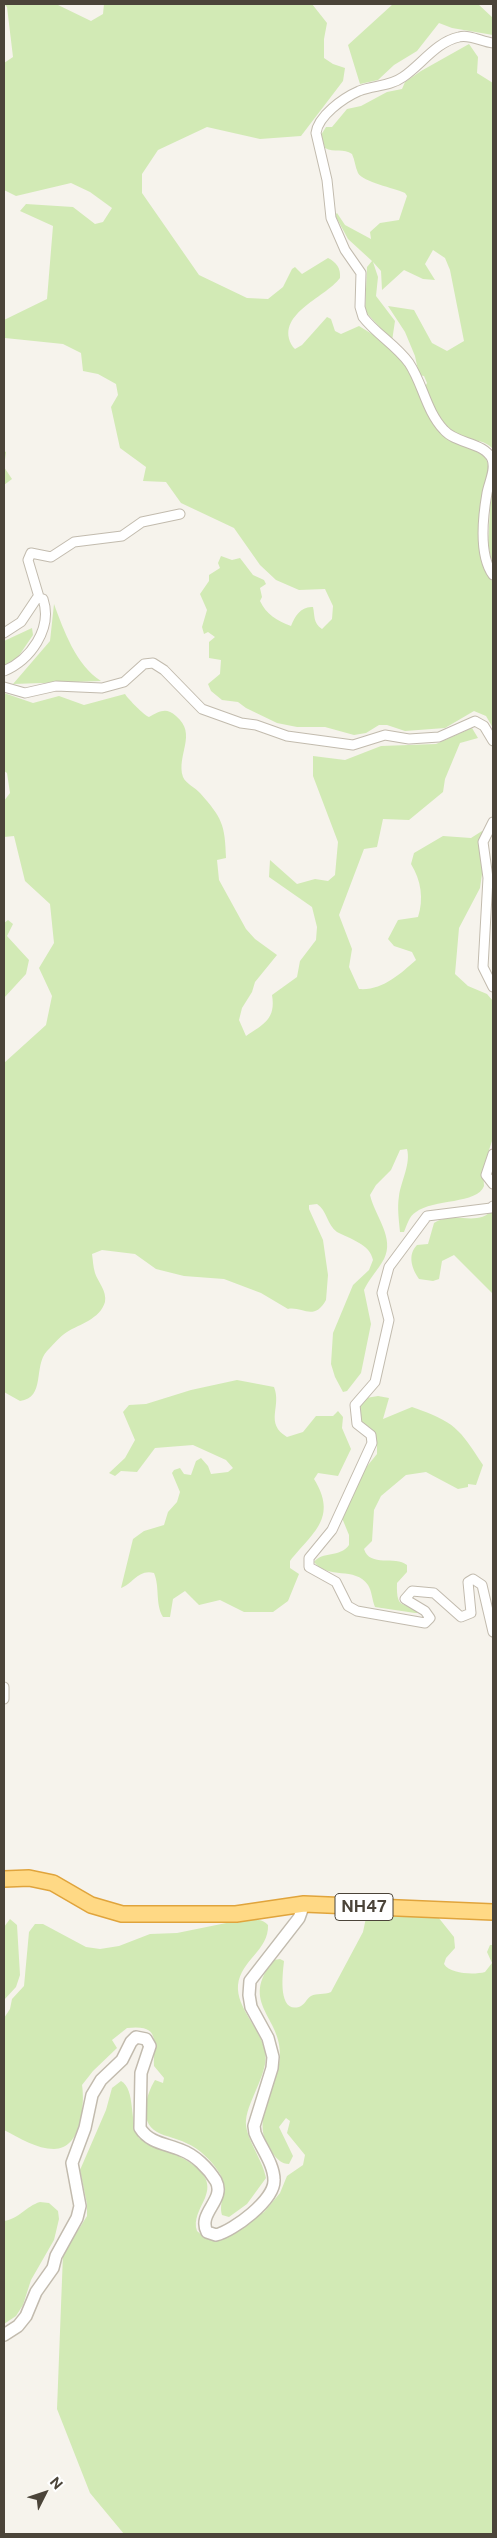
<!DOCTYPE html>
<html>
<head>
<meta charset="utf-8">
<style>
	body { margin:0 }
	#map { position:relative; width:497px; height:2538px; overflow:hidden; background:#f6f3ec; font-family:"Public Sans",sans-serif }
	canvas { display:block }
	.frame { position:absolute; inset:0; border:5px solid #4b4439; pointer-events:none }
	.north { position:absolute; left:20px; top:2468px; width:50px; height:50px; -webkit-text-stroke:4px #fff; paint-order:stroke; rotate:49deg; font-size:14px; font-weight:700; line-height:20px; text-align:center; color:#4b4439 }
	.north::after { content:''; display:block; margin:auto; width:18px; height:22px; background:#4b4439; clip-path:polygon(50% 0,100% 100%,50% 72%,0 100%) }
</style>
</head>
<body>
<div id="map">
<canvas width="497" height="2538"></canvas>
<div class="frame"></div>
<div class="north">N</div>
</div>
<script>
const ctx = document.querySelector('canvas').getContext('2d');
ctx.lineJoin = 'round';
function fillPath(path, color) { ctx.fillStyle = color; ctx.fill(path, 'evenodd'); }
function stroke(path, color, width, dash) { ctx.strokeStyle = color; ctx.lineWidth = width; ctx.lineCap = dash ? 'butt' : 'round'; ctx.setLineDash(dash || []); ctx.stroke(path); }
function write(font, color, halo, rows, align = 'center') {
  ctx.font = font + ' "Public Sans",sans-serif'; ctx.lineWidth = 4; ctx.setLineDash([]); ctx.textBaseline = 'middle'; ctx.strokeStyle = halo; ctx.fillStyle = color; for (const [text, x, y, turn = 0] of rows) {
    ctx.save(); ctx.translate(x, y); ctx.rotate((+turn || 0) * Math.PI / 180); ctx.textAlign = isNaN(turn) ? turn : align; if (halo) ctx.strokeText(text, 0, 0); ctx.fillText(text, 0, 0); ctx.restore();
  }
}
const green = new Path2D(`
	M 4,4 L 56,4 L 91,21 L 103,14 L 104,4 L 312,4 L 327,23 L 324,39 L 324,58 L 333,64 L 345,68 L 343,81 L 301,136 L 260,139 L 207,127 L 158,150 L 142,174 L 142,193 L 199,275 L 247,298 L 268,299 L 283,287 L 292,269 L 295,267 L 302,274 L 328,258 C 336,262 341,268 340,278 C 325,298 273,315 293,347 L 295,349 L 302,345 L 327,317 L 331,319 L 335,331 L 341,334 L 359,326 C 375,336 393,345 403,361 C 418,383 422,411 440,432 C 451,445 483,449 487,461 C 490,469 487,480 485,488 C 481,512 484,539 484,564 L 486,573 L 493,582 L 493,728 L 486,716 L 474,711 L 445,728 L 405,731 L 387,725 L 379,725 L 366,733 L 354,735 L 325,727 L 297,727 L 277,723 L 246,708 L 238,702 L 222,700 L 211,691 L 208,684 L 220,674 L 221,660 L 209,658 L 209,642 L 215,637 L 208,632 L 204,634 L 202,627 L 207,610 L 200,594 L 209,581 L 209,575 L 220,568 L 218,563 L 221,556 L 232,560 L 240,558 L 253,575 L 264,580 L 266,584 L 260,588 L 262,597 L 260,601 C 266,614 277,621 291,626 C 295,616 301,606 313,607 C 315,616 313,623 322,629 L 332,619 L 333,606 L 325,589 L 299,590 L 276,580 L 260,565 L 234,528 L 181,503 L 166,482 L 143,481 L 146,467 L 120,448 L 111,407 L 118,395 L 116,384 L 98,374 L 83,371 L 81,353 L 63,344 L 5,338 L 4,320 L 47,299 L 53,226 L 20,211 L 26,204 L 73,207 L 95,224 L 103,222 L 112,208 L 90,192 L 71,183 L 16,196 L 4,190 L 4,63 L 13,57 L 7,7 Z
	M 393,4 L 478,4 L 493,18 L 493,35 L 452,28 L 439,23 L 417,51 L 394,65 L 378,80 L 360,84 L 348,45 Z
	M 469,44 L 478,57 L 477,73 L 493,83 L 493,449 C 485,440 475,441 464,438 C 441,432 433,406 425,387 L 427,383 L 424,376 L 419,375 L 415,356 L 405,332 L 388,306 L 414,310 L 432,343 L 447,351 L 464,341 L 450,270 L 445,258 L 433,250 L 425,264 L 435,280 L 423,279 L 404,270 L 382,290 L 381,271 L 373,262 L 378,277 L 376,296 L 395,321 L 392,341 L 365,311 L 367,267 L 372,261 L 348,239 L 335,215 L 337,213 L 345,225 L 371,239 L 370,232 L 380,223 L 399,220 L 407,196 L 405,193 C 394,188 363,182 358,173 C 355,167 355,160 352,154 C 344,148 334,153 325,148 L 321,135 L 326,127 L 332,127 L 347,109 L 361,106 L 387,92 L 402,89 L 405,82 L 421,71 Z
	M 4,451 L 6,452 L 4,467 L 12,479 L 4,485 Z
	M 493,492 L 493,567 L 488,544 L 491,494 Z
	M 54,604 C 64,631 76,665 101,681 L 13,684 L 50,641 Z
	M 32,628 L 33,635 L 14,663 L 4,667 L 4,641 Z
	M 4,693 L 33,703 L 59,696 L 84,705 L 125,694 C 129,700 144,715 149,717 C 160,711 166,707 176,716 C 198,734 176,755 183,777 C 186,784 195,787 200,793 C 222,818 225,824 226,858 L 217,860 L 219,880 L 246,929 L 255,939 L 277,955 L 255,982 L 252,992 L 242,1008 L 239,1020 L 246,1036 C 264,1024 276,1019 272,995 L 297,977 L 300,961 L 316,940 L 317,927 L 312,907 L 269,877 L 270,860 L 297,884 L 315,879 L 328,881 L 335,875 L 338,842 L 313,776 L 313,756 L 345,760 L 381,746 L 436,744 L 472,728 L 478,738 L 460,743 L 445,779 L 443,792 L 409,820 L 383,819 L 377,847 L 364,849 L 339,915 L 352,949 L 349,967 L 359,989 C 382,991 400,974 416,960 L 412,952 L 394,946 L 388,939 L 398,920 L 418,917 C 424,899 421,880 411,864 L 414,853 L 443,836 L 471,838 L 482,831 L 482,874 L 480,888 L 459,928 L 455,974 L 468,986 L 487,994 L 493,1001 L 493,1138 L 483,1168 L 484,1186 C 478,1204 433,1199 416,1212 C 409,1216 407,1225 404,1232 L 400,1232 C 399,1220 397,1208 399,1196 C 401,1181 411,1164 407,1149 L 400,1150 L 391,1170 L 376,1185 L 370,1195 C 375,1216 395,1238 384,1259 C 378,1270 369,1279 364,1290 L 371,1324 L 361,1373 L 347,1391 L 343,1392 L 335,1377 L 331,1364 L 333,1333 L 353,1285 L 369,1270 L 373,1260 C 370,1244 350,1239 337,1232 C 327,1225 327,1210 317,1204 L 309,1205 L 309,1209 L 323,1240 L 328,1275 L 326,1300 C 314,1322 302,1306 288,1309 L 261,1293 L 224,1279 L 184,1276 L 156,1269 L 135,1254 L 102,1250 L 92,1254 C 93,1260 93,1267 95,1273 C 98,1282 107,1291 105,1302 C 100,1319 80,1324 67,1332 C 59,1337 53,1345 47,1351 C 33,1366 46,1398 20,1401 L 4,1392 L 4,1063 L 46,1025 L 52,996 L 39,968 L 54,943 L 50,904 L 25,881 L 14,836 L 4,837 L 4,801 L 10,793 L 7,773 L 4,771 Z
	M 8,920 L 13,924 L 7,936 L 29,960 L 26,974 L 4,998 L 4,923 Z
	M 493,1209 L 493,1294 L 454,1255 L 442,1261 L 439,1279 L 433,1281 L 419,1279 C 412,1269 407,1255 417,1245 L 428,1244 L 434,1223 C 455,1210 478,1228 493,1209 Z
	M 237,1380 L 274,1387 C 282,1407 264,1423 287,1437 L 303,1432 L 316,1416 L 333,1416 L 338,1411 L 343,1417 L 342,1428 L 351,1449 L 338,1476 L 318,1473 L 314,1479 C 338,1518 313,1532 290,1561 L 290,1568 L 299,1574 L 288,1601 L 273,1612 L 244,1612 L 220,1600 L 199,1605 L 185,1591 L 173,1599 L 170,1617 L 163,1617 C 155,1604 160,1587 154,1573 C 138,1569 133,1584 121,1588 L 133,1539 L 144,1531 L 164,1525 L 168,1512 L 177,1502 L 180,1492 L 172,1473 L 174,1470 L 180,1468 L 184,1474 L 191,1475 L 196,1461 L 201,1458 L 208,1466 L 211,1474 L 228,1472 L 233,1468 L 226,1460 L 193,1445 L 155,1448 L 137,1472 L 121,1471 L 115,1476 L 109,1473 L 125,1458 L 135,1440 L 123,1412 L 129,1405 L 146,1404 L 191,1390 Z
	M 378,1396 L 389,1398 L 383,1419 L 412,1407 C 455,1422 459,1428 483,1465 L 476,1485 L 468,1484 L 468,1487 L 458,1489 L 426,1472 L 406,1475 L 381,1496 L 374,1510 L 372,1541 L 364,1549 C 370,1568 395,1555 407,1565 L 407,1572 L 397,1583 C 396,1613 405,1599 418,1613 L 415,1613 L 375,1607 C 372,1600 372,1591 368,1585 C 355,1566 328,1580 314,1562 C 322,1551 340,1558 349,1545 L 349,1535 L 342,1518 L 364,1470 L 377,1454 L 377,1443 L 374,1433 L 361,1421 L 358,1407 L 366,1398 Z
	M 367,1913 L 438,1917 L 454,1937 L 455,1948 L 446,1958 L 444,1964 C 450,1974 474,1975 485,1972 L 492,1963 L 487,1952 L 490,1945 L 493,1945 L 493,2534 L 124,2534 L 90,2493 L 57,2409 L 63,2254 L 87,2216 L 87,2204 L 80,2170 L 106,2110 L 112,2088 L 121,2081 C 136,2089 129,2123 139,2138 C 159,2150 221,2164 205,2198 C 200,2209 193,2220 197,2231 L 203,2236 L 233,2233 L 264,2212 L 280,2193 L 287,2176 L 303,2165 L 305,2155 L 287,2133 L 290,2121 L 286,2118 L 279,2127 L 293,2156 L 289,2164 C 282,2164 277,2159 273,2154 C 247,2120 278,2092 280,2056 C 282,2017 238,2003 274,1960 L 280,1959 L 284,1961 C 283,1972 277,2013 299,2007 C 305,2005 306,1999 311,1996 C 317,1993 324,1995 331,1992 L 363,1932 Z
	M 10,1919 L 17,1925 L 20,1975 L 16,1987 L 4,2000 L 4,1927 Z
	M 241,1920 C 250,1920 261,1917 268,1925 C 269,1950 241,1960 238,1985 C 236,2008 261,2029 265,2051 C 270,2070 248,2100 246,2120 C 244,2136 263,2160 266,2178 L 247,2204 L 229,2217 L 222,2215 C 218,2201 229,2191 220,2174 C 213,2162 199,2148 186,2143 C 177,2138 166,2137 157,2132 C 138,2121 146,2095 155,2080 L 163,2083 L 164,2078 L 154,2066 C 153,2042 162,2024 127,2028 L 112,2040 L 117,2048 L 93,2071 L 82,2085 C 85,2104 82,2149 54,2149 C 37,2149 19,2138 4,2130 L 4,2018 L 10,2009 L 12,1999 L 24,1986 L 29,1932 L 35,1924 L 43,1924 L 86,1947 L 100,1949 L 119,1946 L 150,1934 L 177,1933 Z
	M 40,2202 L 49,2203 L 58,2211 L 59,2219 L 54,2240 L 31,2280 L 23,2305 L 16,2316 L 4,2324 L 4,2221 C 19,2219 26,2206 40,2202 Z`);
const minor = new Path2D(`
	M 493,43 C 482,42 470,34 459,37 C 436,42 422,64 403,77 C 389,87 374,85 359,91 C 343,98 318,116 316,133 L 327,180 L 331,218 L 345,250 L 361,273 L 360,307 L 363,317 C 376,334 396,345 409,363 C 423,384 426,411 444,430 C 456,444 484,442 492,459 C 496,470 489,482 487,493 C 483,516 478,554 493,575
	M 39,597 L 28,560 L 31,553 L 51,557 L 74,542 L 122,536 L 142,522 L 180,514
	M 4,633 L 21,622 L 37,598 L 43,599 C 53,629 30,660 4,671
	M 4,687 L 25,693 L 56,686 L 102,688 L 124,682 L 144,664 L 153,663 L 164,670 L 202,709 L 241,723 L 256,725 L 287,736 L 353,745 L 385,735 L 409,739 L 439,737 L 475,721 L 484,726 L 493,741
	M 493,822 L 483,842 L 488,878 L 483,967 L 493,987
	M 493,1154 L 486,1175 L 493,1184
	M 493,1206 L 491,1208 L 427,1216 L 389,1267 L 382,1293 L 389,1320 L 375,1382 L 355,1405 L 357,1424 L 371,1435 L 372,1443 L 332,1530 L 309,1558 L 309,1567 L 336,1582 L 348,1606 L 357,1611 L 425,1623 L 430,1618 L 425,1611 L 405,1599 L 412,1591 L 434,1593 L 461,1617 L 471,1613 L 468,1582 L 473,1579 L 482,1585 L 493,1632
	M 4,1687 L 4,1699`);
const tertiary = new Path2D(`
	M 4,2335 L 18,2326 L 26,2316 L 36,2292 L 53,2268 L 56,2256 L 77,2218 L 80,2206 L 72,2163 L 85,2128 L 92,2095 L 101,2080 L 122,2060 L 131,2042 L 136,2037 L 146,2039 L 150,2046 L 141,2073 L 140,2128 C 149,2143 167,2144 181,2150 C 195,2155 208,2168 216,2181 C 226,2200 197,2213 207,2232 L 216,2235 C 233,2231 275,2200 274,2180 C 274,2164 261,2148 255,2133 L 254,2126 L 272,2068 L 273,2057 L 268,2038 L 251,2007 L 249,1995 L 250,1981 L 299,1918 L 304,1904`);
const trunk = new Path2D(`
	M 4,1879 L 29,1878 L 53,1883 L 91,1905 L 122,1914 L 236,1914 L 304,1904 L 493,1912`);
const shields = [
	[364,1907,58]
];
const shieldNames = [
	["NH47",364,1907]
];
fillPath(green, '#d2eab5');
stroke(minor, '#c2bbae', 11);
stroke(tertiary, '#c2bbae', 14);
stroke(trunk, '#e0a43c', 18);
stroke(minor, '#fff', 9);
stroke(tertiary, '#fff', 11);
stroke(trunk, '#ffd985', 15);
for (const [x, y, w] of shields) { const box = new Path2D(); box.roundRect(x - w / 2, y - 13.5, w, 27, 4); ctx.fillStyle = '#fff'; ctx.fill(box); stroke(box, '#4b4439', 1); }
write('bold 16px', '#4b4439', null, shieldNames);
</script>
</body>
</html>
